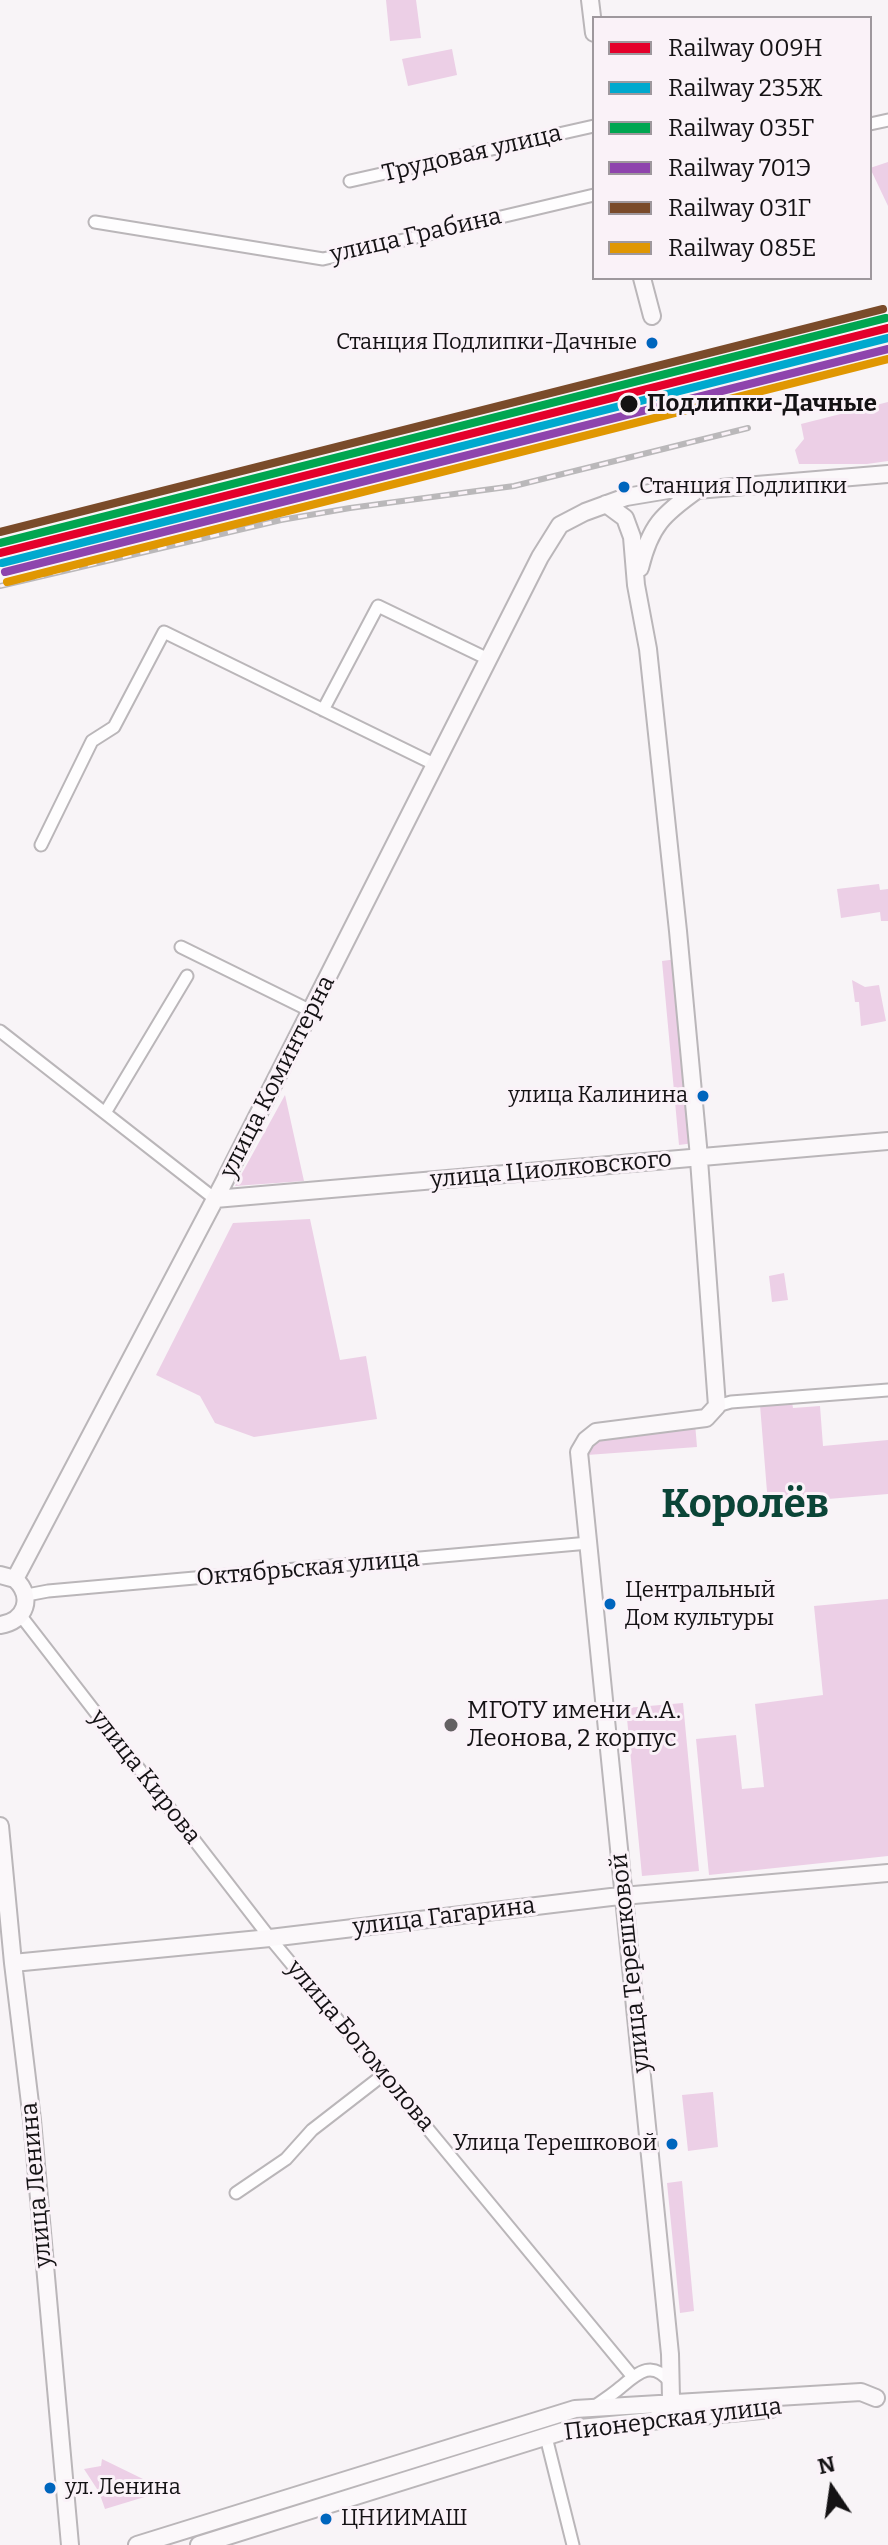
<!DOCTYPE html>
<html>
<head>
<meta charset="utf-8">
<style>
	body { margin:0 }
	#map { position:relative; width:888px; height:2545px; overflow:hidden; background:#f8f4f7; font-family:Bitter,serif }
	canvas { display:block }
	.legend { position:absolute; left:592px; top:16px; width:280px; height:264px; box-sizing:border-box; background:#faf2f8; border:2px solid #9e989d; margin:0; padding:10px 14px; list-style:none; font-size:24px; color:#141214 }
	.legend li { display:flex; align-items:center; gap:16px; height:40px }
	.legend b { width:40px; border:2px solid #9e989d }
	.north { position:absolute; left:792px; top:2449px; width:80px; height:80px; -webkit-text-stroke:6px #faf2f8; paint-order:stroke; rotate:347deg; font-size:22px; font-weight:700; line-height:32px; text-align:center; color:#141214 }
	.north::after { content:''; display:block; margin:auto; width:28px; height:36px; background:#141214; clip-path:polygon(50% 0,100% 100%,50% 72%,0 100%) }
</style>
</head>
<body>
<div id="map">
<canvas width="888" height="2545"></canvas>
<ul class="legend">
<li><b style="height:10px;background:#e4002b"></b>Railway 009Н</li>
<li><b style="height:10px;background:#00a9ce"></b>Railway 235Ж</li>
<li><b style="height:10px;background:#00a651"></b>Railway 035Г</li>
<li><b style="height:10px;background:#8e44ad"></b>Railway 701Э</li>
<li><b style="height:10px;background:#7a4b2a"></b>Railway 031Г</li>
<li><b style="height:10px;background:#e09702"></b>Railway 085Е</li>
</ul>
<div class="north">N</div>
</div>
<script>
const ctx = document.querySelector('canvas').getContext('2d');
ctx.lineJoin = 'round';
function fillPath(path, color) { ctx.fillStyle = color; ctx.fill(path, 'evenodd'); }
function stroke(path, color, width, dash) { ctx.strokeStyle = color; ctx.lineWidth = width; ctx.lineCap = dash ? 'butt' : 'round'; ctx.setLineDash(dash || []); ctx.stroke(path); }
function write(font, color, halo, rows, align = 'center') {
  ctx.font = font + ' Bitter,serif'; ctx.lineWidth = 6; ctx.setLineDash([]); ctx.textBaseline = 'middle'; ctx.strokeStyle = halo; ctx.fillStyle = color; for (const [text, x, y, turn = 0] of rows) {
    ctx.save(); ctx.translate(x, y); ctx.rotate((+turn || 0) * Math.PI / 180); ctx.textAlign = isNaN(turn) ? turn : align; if (halo) ctx.strokeText(text, 0, 0); ctx.fillText(text, 0, 0); ctx.restore();
  }
}
const green = new Path2D(`
	M 386,0 L 416,0 L 421,38 L 390,41 Z
	M 452,49 L 457,75 L 408,86 L 402,59 Z
	M 888,162 L 888,206 L 870,168 Z
	M 888,402 L 888,461 L 867,464 L 799,464 L 795,450 L 804,439 L 801,424 Z
	M 879,884 L 880,890 L 888,889 L 888,921 L 881,921 L 880,912 L 841,918 L 837,889 Z
	M 677,959 L 694,1143 L 679,1145 L 662,961 Z
	M 852,980 L 865,987 L 879,985 L 886,1021 L 861,1026 L 859,1002 L 855,1002 Z
	M 285,1095 L 304,1181 L 235,1186 Z
	M 310,1219 L 340,1360 L 366,1356 L 377,1419 L 254,1437 L 215,1423 L 200,1396 L 156,1375 L 233,1223 Z
	M 784,1273 L 788,1300 L 772,1302 L 769,1276 Z
	M 792,1402 L 793,1408 L 820,1406 L 823,1446 L 888,1440 L 888,1494 L 768,1504 L 760,1405 Z
	M 695,1423 L 697,1447 L 587,1455 L 587,1446 L 592,1439 Z
	M 888,1599 L 888,1856 L 709,1875 L 696,1739 L 736,1735 L 742,1789 L 764,1787 L 755,1704 L 823,1695 L 814,1606 Z
	M 683,1703 L 699,1871 L 642,1876 L 626,1708 Z
	M 713,2092 L 718,2147 L 688,2151 L 682,2095 Z
	M 682,2181 L 694,2311 L 680,2313 L 667,2183 Z
	M 102,2459 L 143,2479 L 148,2493 L 161,2490 L 161,2492 L 105,2509 L 99,2492 L 84,2469 L 101,2466 Z`);
const street = new Path2D(`
	M 870,124 L 888,120
	M 350,181 L 594,126
	M 95,222 L 323,259 L 594,195
	M 323,710 L 378,606 L 488,659
	M 41,845 L 92,741 L 114,727 L 164,632 L 436,765
	M 181,947 L 311,1011
	M 0,1031 L 215,1199
	M 105,1113 L 187,976
	M 717,1406 L 731,1402 L 888,1390
	M 27,1595 L 48,1591 L 589,1543
	M 21,1616 L 270,1938 L 633,2377
	M 236,2193 L 286,2159 L 312,2130 L 383,2075
	M 595,2406 C 604,2400 613,2394 621,2387 C 639,2372 652,2360 670,2382
	M 546,2437 L 573,2545`);
const secondary = new Path2D(`
	M 590,0 L 594,33
	M 642,278 L 652,316
	M 606,504 L 625,518 L 632,537 L 636,585 L 648,649 L 678,931 L 698,1146 L 717,1406 L 706,1418 L 596,1432 L 586,1440 L 579,1452 L 670,2354 L 671,2398 L 657,2419
	M 640,568 C 650,526 663,514 697,490
	M 215,1199 L 888,1141
	M 0,1575 L 15,1579
	M 15,1579 L 223,1184 L 540,557 L 560,525 L 585,512 L 626,497 L 668,490 L 697,490 L 888,474
	M 0,1625 C 26,1621 34,1597 15,1579
	M 0,1826 L 13,1963 L 32,2120 L 70,2545
	M 13,1963 L 270,1938 L 611,1897 L 888,1873
	M 137,2545 L 575,2409 L 861,2392 L 876,2398
	M 199,2545 L 570,2429 L 771,2409`);
const rail = new Path2D(`
	M 0,586 L 281,520 L 350,508 L 514,486 L 748,428`);
const rail1 = new Path2D(`
	M 0,553 L 888,328`);
const rail2 = new Path2D(`
	M 2,563 L 888,338`);
const rail3 = new Path2D(`
	M 0,543 L 886,318`);
const rail4 = new Path2D(`
	M 5,572 L 888,349`);
const rail5 = new Path2D(`
	M 0,532 L 883,309`);
const rail6 = new Path2D(`
	M 7,582 L 888,359`);
const markers = [
	[652,343,7,"#0065bd"],
	[629,404,10,"#141214"],
	[624,487,7,"#0065bd"],
	[703,1096,7,"#0065bd"],
	[610,1604,7,"#0065bd"],
	[451,1725,8,"#646163"],
	[672,2144,7,"#0065bd"],
	[50,2488,7,"#0065bd"],
	[326,2519,7,"#0065bd"]
];
const busNames = [
	["Станция Подлипки-Дачные",637,343,"right"],
	["Станция Подлипки",639,487],
	["улица Калинина",688,1096,"right"],
	["Центральный",625,1591],
	["Дом культуры",625,1619],
	["Улица Терешковой",657,2144,"right"],
	["ул. Ленина",65,2488],
	["ЦНИИМАШ",341,2519]
];
const streetNames = [
	["Трудовая улица",472,154,-13],
	["улица Грабина",416,236,-13],
	["улица Коминтерна",278,1077,-63],
	["улица Циолковского",551,1170,-5],
	["Октябрьская улица",308,1569,-5],
	["улица Кирова",145,1777,52],
	["улица Гагарина",444,1917,-7],
	["улица Терешковой",631,1963,-96],
	["улица Богомолова",360,2046,50],
	["улица Ленина",37,2185,-95],
	["Пионерская улица",673,2420,-7]
];
const stopNames = [
	["Подлипки-Дачные",647,404]
];
const poiNames = [
	["МГОТУ имени А.А.",467,1711],
	["Леонова, 2 корпус",467,1739]
];
const townNames = [
	["Королёв",745,1506]
];
fillPath(green, '#eccfe6');
stroke(street, '#bab6b9', 15);
stroke(secondary, '#bab6b9', 20);
stroke(street, '#fefdfe', 11);
stroke(secondary, '#fbf8fa', 16);
stroke(rail, '#bab8ba', 6);
stroke(rail, '#faf2f8', 3, [9]);
stroke(rail1, '#e4002b', 8);
stroke(rail2, '#00a9ce', 8);
stroke(rail3, '#00a651', 8);
stroke(rail4, '#8e44ad', 8);
stroke(rail5, '#7a4b2a', 8);
stroke(rail6, '#e09702', 8);
for (const [x, y, r, color] of markers) { const dot = new Path2D(); dot.arc(x, y, r, 0, 2 * Math.PI); ctx.fillStyle = color; ctx.fill(dot); stroke(dot, '#faf2f8', 3); }
write('22px', '#141214', '#faf2f8', busNames, 'left');
write('24px', '#141214', '#faf2f8', streetNames);
write('bold 24px', '#141214', '#faf2f8', stopNames, 'left');
write('24px', '#141214', '#faf2f8', poiNames, 'left');
write('bold 40px', '#0b4437', '#faf2f8', townNames);
</script>
</body>
</html>
